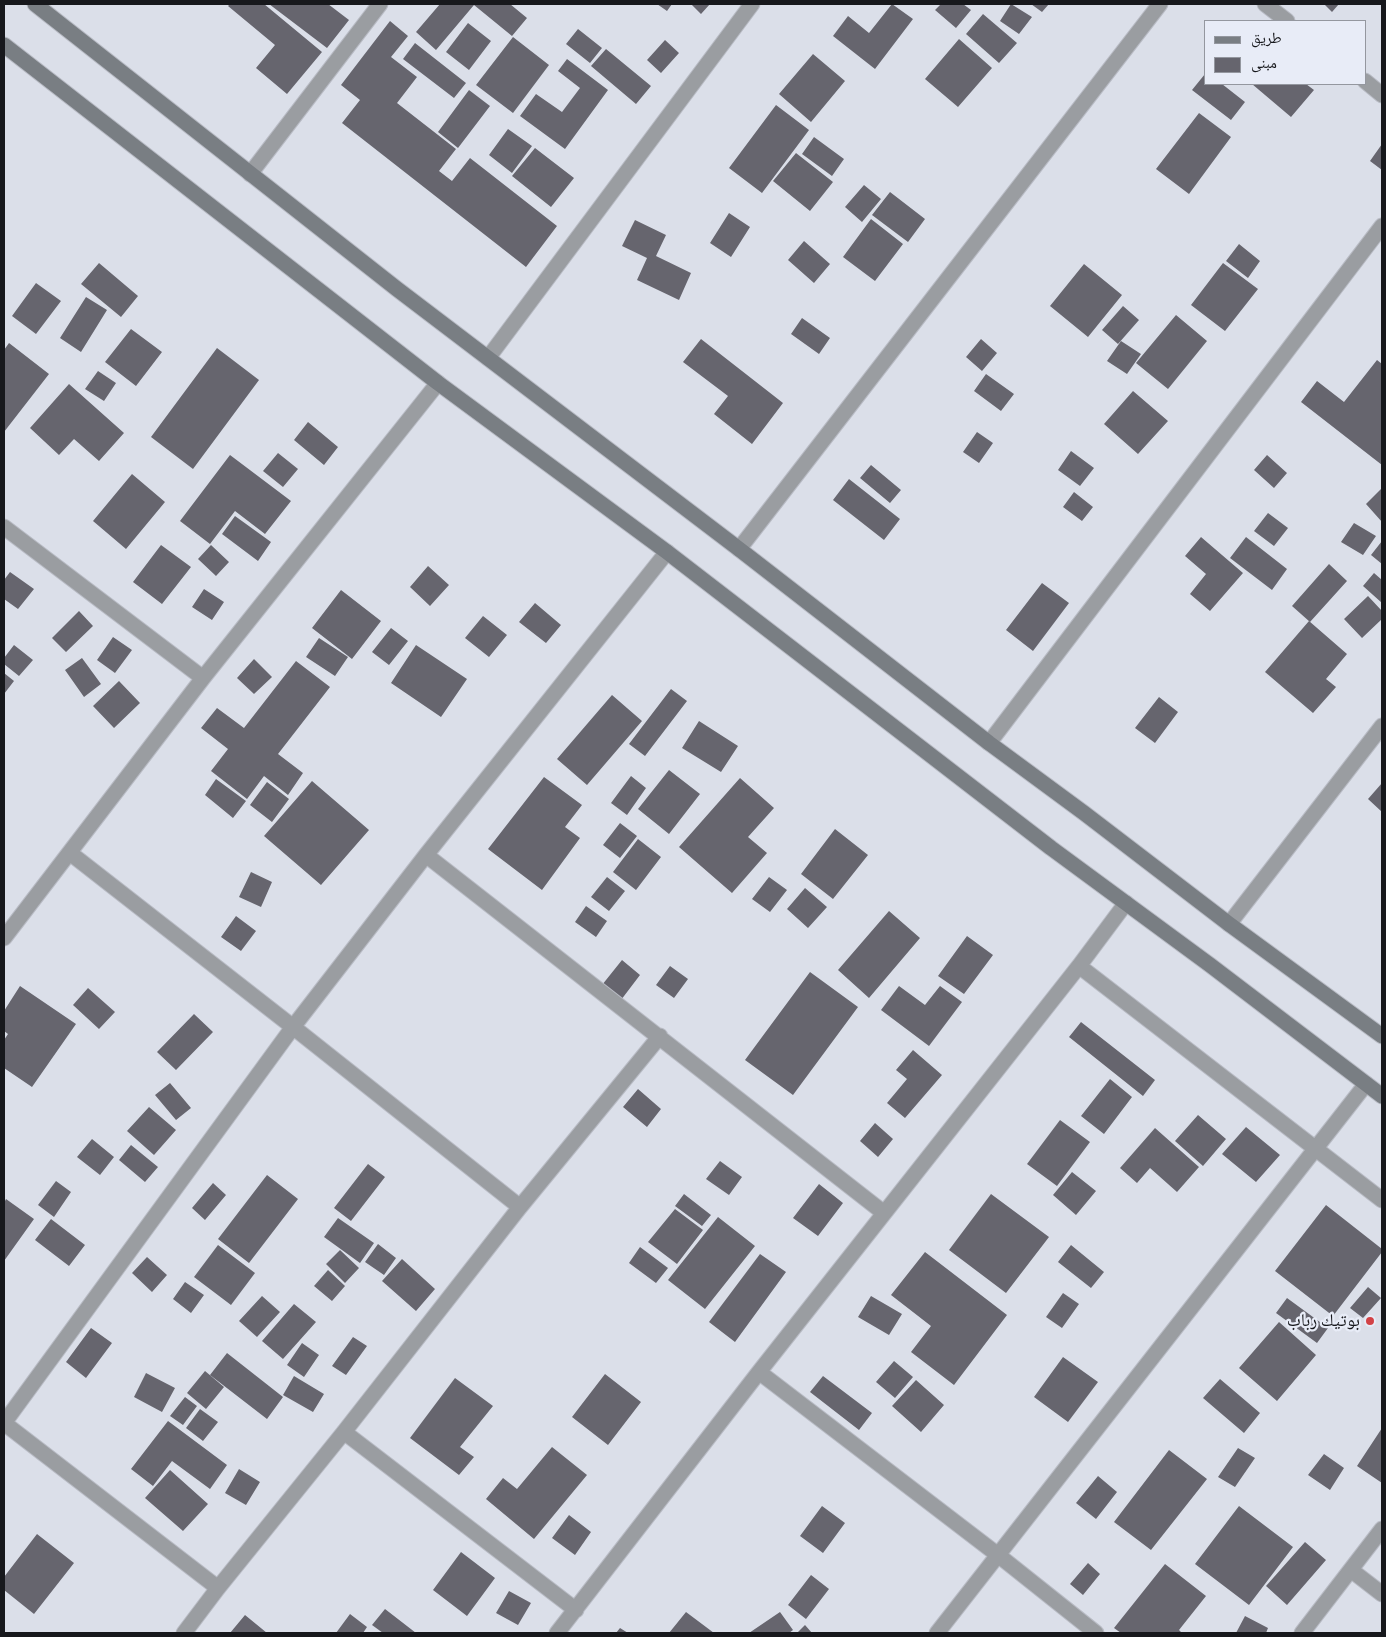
<!DOCTYPE html>
<html>
<head>
<meta charset="utf-8">
<style>
	body { margin:0 }
	#map { position:relative; width:1386px; height:1637px; overflow:hidden; background:#dbdfe9; font-family:Manrope,"Noto Naskh Arabic",sans-serif }
	canvas { display:block }
	.frame { position:absolute; inset:0; border:5px solid #17181c; pointer-events:none }
	.legend { position:absolute; left:1204px; top:20px; width:162px; height:65px; box-sizing:border-box; background:#e8ecf7; border:1px solid #94979f; margin:0; padding:6px 9px; list-style:none; font-size:15px; color:#17181c }
	.legend li { display:flex; align-items:center; gap:10px; height:25px }
	.legend b { width:25px; border:1px solid #94979f }
</style>
</head>
<body>
<div id="map">
<canvas width="1386" height="1637"></canvas>
<div class="frame"></div>
<ul class="legend">
<li><b style="height:6px;background:#797e83"></b>طريق</li>
<li><b style="height:14px;background:#66656e"></b>مبنى</li>
</ul>
</div>
<script>
const ctx = document.querySelector('canvas').getContext('2d');
ctx.lineJoin = 'round';
function fillPath(path, color) { ctx.fillStyle = color; ctx.fill(path, 'evenodd'); }
function stroke(path, color, width, dash) { ctx.strokeStyle = color; ctx.lineWidth = width; ctx.lineCap = dash ? 'butt' : 'round'; ctx.setLineDash(dash || []); ctx.stroke(path); }
function write(font, color, halo, rows, align = 'center') {
  ctx.font = font + ' Manrope,"Noto Naskh Arabic",sans-serif'; ctx.lineWidth = 4.5; ctx.setLineDash([]); ctx.textBaseline = 'middle'; ctx.strokeStyle = halo; ctx.fillStyle = color; for (const [text, x, y, turn = 0] of rows) {
    ctx.save(); ctx.translate(x, y); ctx.rotate((+turn || 0) * Math.PI / 180); ctx.textAlign = isNaN(turn) ? turn : align; if (halo) ctx.strokeText(text, 0, 0); ctx.fillText(text, 0, 0); ctx.restore();
  }
}
const building = new Path2D(`
	M 230,4 L 264,4 L 322,52 L 287,94 L 256,68 L 275,45 L 228,6 Z
	M 269,4 L 328,4 L 349,20 L 327,48 Z
	M 440,4 L 510,4 L 527,18 L 512,36 L 474,5 L 436,50 L 416,32 Z
	M 657,4 L 672,4 L 667,11 Z
	M 691,4 L 710,4 L 701,14 Z
	M 892,4 L 913,19 L 875,69 L 833,36 L 848,16 L 869,33 Z
	M 941,4 L 963,4 L 971,10 L 956,28 L 935,10 Z
	M 1011,4 L 1032,17 L 1019,34 L 1000,21 Z
	M 1031,4 L 1049,4 L 1042,12 Z
	M 1324,4 L 1339,4 L 1332,12 Z
	M 983,14 L 1017,43 L 999,63 L 966,34 Z
	M 390,21 L 408,36 L 391,57 L 417,77 L 397,103 L 456,149 L 439,171 L 452,181 L 470,158 L 557,226 L 526,267 L 342,123 L 360,100 L 341,85 Z
	M 468,23 L 491,41 L 469,70 L 446,52 Z
	M 578,29 L 602,48 L 590,63 L 566,44 Z
	M 513,37 L 549,65 L 513,113 L 476,85 Z
	M 959,39 L 992,68 L 958,107 L 925,79 Z
	M 665,40 L 679,53 L 661,73 L 647,60 Z
	M 415,43 L 466,83 L 454,98 L 403,59 Z
	M 606,49 L 651,86 L 636,104 L 591,66 Z
	M 813,54 L 845,81 L 811,122 L 779,94 Z
	M 567,59 L 608,90 L 565,149 L 520,116 L 536,94 L 562,112 L 580,88 L 558,71 Z
	M 1205,74 L 1205,84 L 1222,84 L 1245,102 L 1231,120 L 1192,90 Z
	M 1252,84 L 1306,84 L 1314,90 L 1291,117 Z
	M 469,90 L 490,106 L 458,148 L 438,132 Z
	M 776,105 L 809,130 L 762,193 L 729,168 Z
	M 1199,113 L 1231,137 L 1189,194 L 1156,169 Z
	M 508,129 L 532,146 L 512,173 L 489,155 Z
	M 814,137 L 844,159 L 832,176 L 802,154 Z
	M 1382,144 L 1382,170 L 1370,161 Z
	M 535,148 L 574,178 L 551,207 L 512,176 Z
	M 796,153 L 833,182 L 810,211 L 773,181 Z
	M 864,185 L 881,199 L 862,222 L 845,207 Z
	M 890,192 L 925,219 L 908,242 L 872,215 Z
	M 729,213 L 750,227 L 731,257 L 710,243 Z
	M 871,219 L 903,244 L 875,281 L 843,257 Z
	M 635,220 L 666,235 L 656,256 L 691,273 L 679,300 L 637,280 L 647,258 L 622,246 Z
	M 804,241 L 830,264 L 814,283 L 788,260 Z
	M 1239,244 L 1260,261 L 1248,278 L 1226,261 Z
	M 99,263 L 138,296 L 121,317 L 81,284 Z
	M 1223,263 L 1258,289 L 1225,331 L 1191,305 Z
	M 1084,264 L 1122,295 L 1088,337 L 1050,306 Z
	M 36,283 L 61,301 L 36,334 L 12,316 Z
	M 86,297 L 107,310 L 81,352 L 60,338 Z
	M 1123,306 L 1139,320 L 1118,344 L 1102,330 Z
	M 1176,315 L 1207,341 L 1168,389 L 1136,363 Z
	M 802,318 L 830,338 L 819,354 L 791,334 Z
	M 131,329 L 162,352 L 136,386 L 105,362 Z
	M 701,339 L 783,403 L 752,444 L 714,414 L 728,396 L 683,362 Z
	M 981,339 L 997,353 L 982,371 L 966,357 Z
	M 1121,341 L 1141,354 L 1127,374 L 1107,361 Z
	M 9,343 L 49,374 L 4,432 L 4,350 Z
	M 217,348 L 259,380 L 193,469 L 151,437 Z
	M 1377,360 L 1382,364 L 1382,465 L 1301,402 L 1317,381 L 1344,402 Z
	M 98,371 L 116,383 L 104,401 L 85,389 Z
	M 986,374 L 1014,394 L 1001,411 L 974,391 Z
	M 69,384 L 124,433 L 99,461 L 74,439 L 59,455 L 30,428 Z
	M 1133,391 L 1168,421 L 1138,454 L 1104,424 Z
	M 308,422 L 338,447 L 324,465 L 294,440 Z
	M 977,432 L 993,443 L 979,463 L 963,452 Z
	M 1071,451 L 1094,468 L 1080,486 L 1058,470 Z
	M 278,453 L 298,469 L 283,487 L 263,471 Z
	M 230,455 L 291,501 L 265,534 L 235,511 L 210,544 L 180,521 Z
	M 1267,455 L 1287,473 L 1274,488 L 1254,470 Z
	M 871,465 L 901,490 L 890,503 L 860,478 Z
	M 132,474 L 165,502 L 126,549 L 93,521 Z
	M 849,479 L 900,519 L 884,540 L 833,500 Z
	M 1382,488 L 1382,522 L 1366,504 Z
	M 1074,492 L 1093,507 L 1082,521 L 1063,507 Z
	M 1268,513 L 1288,528 L 1274,546 L 1254,531 Z
	M 235,516 L 271,542 L 258,561 L 222,534 Z
	M 1354,523 L 1376,536 L 1363,555 L 1341,542 Z
	M 1201,537 L 1243,573 L 1210,611 L 1190,594 L 1206,574 L 1185,556 Z
	M 1246,537 L 1287,569 L 1272,590 L 1230,558 Z
	M 1382,541 L 1382,564 L 1371,555 Z
	M 161,545 L 191,567 L 162,604 L 133,582 Z
	M 211,545 L 229,562 L 216,576 L 198,559 Z
	M 1329,564 L 1347,581 L 1310,622 L 1292,606 Z
	M 428,566 L 449,585 L 430,606 L 410,587 Z
	M 10,572 L 34,589 L 18,609 L 4,599 L 4,580 Z
	M 1374,573 L 1382,580 L 1382,603 L 1363,586 Z
	M 1042,583 L 1069,603 L 1033,651 L 1006,630 Z
	M 204,589 L 224,602 L 212,620 L 192,607 Z
	M 341,590 L 381,621 L 352,659 L 312,628 Z
	M 1368,596 L 1382,611 L 1382,619 L 1362,638 L 1344,619 Z
	M 535,603 L 561,625 L 546,643 L 519,622 Z
	M 79,611 L 93,626 L 66,652 L 52,638 Z
	M 483,616 L 507,635 L 489,657 L 465,638 Z
	M 1309,621 L 1347,654 L 1326,679 L 1336,687 L 1313,713 L 1265,672 Z
	M 391,628 L 408,641 L 389,665 L 372,652 Z
	M 113,637 L 132,650 L 115,673 L 97,660 Z
	M 319,638 L 348,657 L 335,676 L 306,657 Z
	M 14,645 L 33,660 L 19,676 L 4,664 L 4,658 Z
	M 416,645 L 467,679 L 441,717 L 391,683 Z
	M 82,658 L 101,684 L 84,697 L 65,670 Z
	M 254,659 L 272,677 L 254,694 L 237,678 Z
	M 296,661 L 330,687 L 278,754 L 303,773 L 288,795 L 264,776 L 247,799 L 211,771 L 228,749 L 201,728 L 217,708 L 244,728 Z
	M 4,673 L 14,681 L 4,694 Z
	M 119,681 L 140,703 L 114,728 L 93,706 Z
	M 671,689 L 687,701 L 645,756 L 629,744 Z
	M 612,695 L 642,721 L 587,785 L 557,759 Z
	M 1159,697 L 1178,712 L 1155,743 L 1135,728 Z
	M 699,721 L 738,746 L 721,772 L 682,748 Z
	M 669,770 L 700,794 L 669,834 L 638,809 Z
	M 631,776 L 646,788 L 627,815 L 611,803 Z
	M 544,777 L 582,805 L 565,827 L 580,838 L 542,890 L 488,849 Z
	M 740,778 L 774,808 L 748,837 L 767,853 L 732,893 L 679,847 Z
	M 216,779 L 246,801 L 233,818 L 205,795 Z
	M 312,781 L 369,830 L 321,885 L 264,836 Z
	M 267,782 L 289,799 L 272,822 L 250,805 Z
	M 1382,783 L 1382,812 L 1368,799 Z
	M 620,823 L 637,836 L 620,858 L 603,845 Z
	M 835,829 L 868,855 L 833,899 L 801,874 Z
	M 638,839 L 661,857 L 636,890 L 613,872 Z
	M 251,872 L 272,882 L 261,907 L 239,897 Z
	M 607,877 L 625,891 L 609,911 L 591,897 Z
	M 769,877 L 787,890 L 770,912 L 752,899 Z
	M 805,888 L 827,907 L 808,928 L 787,909 Z
	M 586,906 L 607,921 L 596,937 L 575,922 Z
	M 889,911 L 920,938 L 869,998 L 838,970 Z
	M 236,916 L 256,931 L 241,951 L 221,937 Z
	M 967,936 L 993,955 L 964,994 L 938,976 Z
	M 622,960 L 640,975 L 621,1000 L 602,985 Z
	M 670,966 L 688,979 L 674,998 L 656,985 Z
	M 810,972 L 858,1007 L 793,1095 L 745,1060 Z
	M 20,986 L 76,1024 L 32,1087 L 4,1068 L 4,1040 L 8,1034 L 4,1031 L 4,1011 Z
	M 899,986 L 925,1005 L 940,986 L 962,1002 L 929,1046 L 881,1010 Z
	M 88,988 L 115,1012 L 99,1029 L 73,1005 Z
	M 194,1014 L 213,1032 L 176,1070 L 157,1052 Z
	M 1081,1022 L 1155,1080 L 1143,1096 L 1069,1037 Z
	M 913,1050 L 942,1075 L 905,1118 L 887,1103 L 907,1079 L 896,1070 Z
	M 1110,1079 L 1132,1097 L 1104,1134 L 1081,1116 Z
	M 170,1083 L 191,1108 L 176,1120 L 155,1095 Z
	M 638,1089 L 661,1109 L 647,1127 L 623,1107 Z
	M 149,1107 L 176,1130 L 154,1155 L 127,1131 Z
	M 1198,1115 L 1226,1139 L 1203,1166 L 1175,1141 Z
	M 1060,1120 L 1090,1142 L 1057,1186 L 1027,1164 Z
	M 875,1123 L 893,1139 L 878,1157 L 860,1141 Z
	M 1246,1127 L 1280,1155 L 1256,1182 L 1222,1154 Z
	M 1155,1128 L 1199,1167 L 1177,1192 L 1150,1168 L 1137,1183 L 1120,1168 Z
	M 92,1139 L 114,1157 L 100,1175 L 77,1157 Z
	M 131,1145 L 158,1167 L 145,1182 L 119,1160 Z
	M 720,1161 L 742,1177 L 729,1195 L 706,1179 Z
	M 368,1164 L 385,1177 L 351,1221 L 334,1208 Z
	M 1072,1172 L 1096,1191 L 1076,1215 L 1053,1195 Z
	M 267,1175 L 298,1199 L 249,1263 L 218,1239 Z
	M 56,1181 L 71,1192 L 54,1217 L 38,1205 Z
	M 213,1183 L 226,1195 L 205,1220 L 192,1208 Z
	M 819,1184 L 843,1203 L 818,1236 L 793,1218 Z
	M 684,1194 L 711,1215 L 702,1226 L 675,1206 Z
	M 991,1194 L 1049,1237 L 1006,1293 L 949,1250 Z
	M 6,1199 L 34,1219 L 4,1261 L 4,1203 Z
	M 1326,1205 L 1382,1249 L 1382,1252 L 1333,1316 L 1275,1271 Z
	M 675,1209 L 703,1230 L 677,1264 L 648,1242 Z
	M 718,1217 L 755,1246 L 705,1309 L 668,1280 Z
	M 338,1218 L 374,1243 L 360,1263 L 324,1237 Z
	M 51,1219 L 85,1245 L 69,1266 L 35,1240 Z
	M 378,1244 L 396,1258 L 384,1275 L 365,1262 Z
	M 218,1245 L 255,1273 L 231,1305 L 194,1277 Z
	M 1071,1245 L 1104,1272 L 1091,1288 L 1058,1262 Z
	M 640,1247 L 668,1268 L 656,1283 L 629,1263 Z
	M 340,1250 L 359,1268 L 345,1283 L 326,1264 Z
	M 925,1252 L 1007,1315 L 954,1385 L 911,1352 L 931,1326 L 891,1295 Z
	M 760,1254 L 786,1272 L 735,1342 L 709,1322 Z
	M 147,1257 L 167,1275 L 152,1292 L 132,1273 Z
	M 402,1259 L 435,1289 L 416,1311 L 382,1281 Z
	M 328,1270 L 345,1286 L 332,1301 L 314,1286 Z
	M 185,1282 L 204,1295 L 191,1313 L 173,1299 Z
	M 1368,1287 L 1381,1298 L 1363,1318 L 1350,1308 Z
	M 1063,1293 L 1079,1304 L 1062,1328 L 1046,1317 Z
	M 262,1296 L 280,1312 L 257,1337 L 239,1321 Z
	M 871,1296 L 902,1314 L 889,1335 L 858,1317 Z
	M 1287,1298 L 1328,1328 L 1317,1343 L 1276,1313 Z
	M 294,1304 L 316,1322 L 283,1359 L 262,1341 Z
	M 1279,1322 L 1316,1355 L 1277,1401 L 1239,1368 Z
	M 91,1328 L 112,1343 L 86,1378 L 66,1362 Z
	M 353,1337 L 367,1346 L 346,1375 L 332,1366 Z
	M 302,1343 L 319,1355 L 304,1377 L 287,1365 Z
	M 227,1353 L 283,1397 L 267,1419 L 210,1375 Z
	M 1063,1357 L 1098,1382 L 1068,1422 L 1034,1397 Z
	M 894,1361 L 913,1377 L 895,1398 L 876,1382 Z
	M 205,1371 L 224,1387 L 206,1409 L 187,1393 Z
	M 146,1373 L 175,1388 L 162,1412 L 134,1397 Z
	M 605,1374 L 641,1402 L 608,1445 L 572,1417 Z
	M 294,1376 L 324,1394 L 313,1412 L 283,1395 Z
	M 823,1376 L 872,1413 L 859,1430 L 810,1392 Z
	M 455,1378 L 493,1406 L 460,1447 L 474,1457 L 459,1475 L 410,1438 Z
	M 1220,1379 L 1260,1413 L 1244,1433 L 1203,1398 Z
	M 916,1380 L 944,1405 L 921,1432 L 892,1406 Z
	M 185,1397 L 197,1406 L 183,1425 L 170,1416 Z
	M 200,1409 L 218,1422 L 203,1441 L 186,1428 Z
	M 168,1421 L 227,1465 L 210,1489 L 172,1461 L 153,1486 L 131,1469 Z
	M 1382,1428 L 1382,1483 L 1357,1466 Z
	M 552,1447 L 587,1475 L 534,1539 L 486,1499 L 503,1478 L 517,1489 Z
	M 1238,1448 L 1255,1458 L 1235,1487 L 1218,1477 Z
	M 1169,1450 L 1207,1479 L 1151,1550 L 1114,1522 Z
	M 1324,1454 L 1344,1468 L 1330,1490 L 1308,1475 Z
	M 239,1469 L 260,1482 L 246,1505 L 225,1493 Z
	M 170,1470 L 208,1504 L 183,1531 L 145,1498 Z
	M 1098,1476 L 1117,1492 L 1096,1519 L 1076,1503 Z
	M 822,1506 L 845,1523 L 823,1553 L 800,1536 Z
	M 1239,1506 L 1293,1547 L 1249,1605 L 1195,1564 Z
	M 569,1515 L 591,1532 L 575,1555 L 552,1538 Z
	M 37,1534 L 74,1563 L 34,1614 L 4,1590 L 4,1577 Z
	M 1305,1542 L 1326,1560 L 1287,1605 L 1266,1586 Z
	M 461,1552 L 495,1578 L 467,1616 L 433,1590 Z
	M 1088,1563 L 1100,1574 L 1083,1595 L 1070,1584 Z
	M 1165,1564 L 1206,1596 L 1179,1630 L 1182,1633 L 1121,1633 L 1114,1628 Z
	M 811,1575 L 829,1589 L 806,1619 L 788,1605 Z
	M 509,1591 L 531,1603 L 518,1625 L 496,1613 Z
	M 385,1609 L 416,1633 L 383,1633 L 372,1625 Z
	M 686,1612 L 714,1633 L 669,1633 Z
	M 780,1612 L 793,1630 L 789,1633 L 749,1633 Z
	M 350,1614 L 367,1627 L 363,1633 L 336,1633 Z
	M 245,1615 L 267,1633 L 230,1633 Z
	M 1245,1616 L 1268,1628 L 1266,1633 L 1236,1633 Z
	M 805,1625 L 812,1633 L 797,1633 Z
	M 620,1628 L 628,1633 L 616,1633 Z`);
const street = new Path2D(`
	M 1265,4 L 1287,21
	M 1365,81 L 1382,95
	M 250,174 L 380,4
	M 488,358 L 752,4
	M 4,527 L 203,678
	M 739,549 L 1160,4
	M 989,743 L 1382,226
	M 70,853 L 293,1027 L 520,1207
	M 426,855 L 884,1213
	M 1229,924 L 1382,726
	M 4,938 L 203,678 L 438,383
	M 1079,966 L 1382,1200
	M 759,1372 L 998,1555 L 1096,1633
	M 4,1423 L 293,1027 L 426,855 L 667,552
	M 4,1423 L 218,1588
	M 344,1432 L 576,1610
	M 1351,1570 L 1382,1594
	M 184,1633 L 218,1588 L 344,1432 L 520,1207 L 660,1036
	M 557,1633 L 759,1372 L 1079,966 L 1126,903
	M 937,1633 L 1366,1084
	M 1302,1633 L 1382,1529`);
const secondary = new Path2D(`
	M 35,4 L 397,289 L 739,549 L 989,743 L 1084,813 L 1229,924 L 1382,1036
	M 4,45 L 438,383 L 667,552 L 1051,848 L 1210,965 L 1382,1096`);
const markers = [
	[1370,1321,5,"#d24246"]
];
const poiNames = [
	["بوتيك رباب",1360,1321]
];
fillPath(building, '#66656e');
stroke(street, '#b8bbc4', 17);
stroke(secondary, '#b8bbc4', 17);
stroke(street, '#9a9da1', 15);
stroke(secondary, '#797e83', 15);
for (const [x, y, r, color] of markers) { const dot = new Path2D(); dot.arc(x, y, r, 0, 2 * Math.PI); ctx.fillStyle = color; ctx.fill(dot); stroke(dot, '#e8ecf7', 2); }
write('18px', '#17181c', '#e8ecf7', poiNames, 'right');
</script>
</body>
</html>
